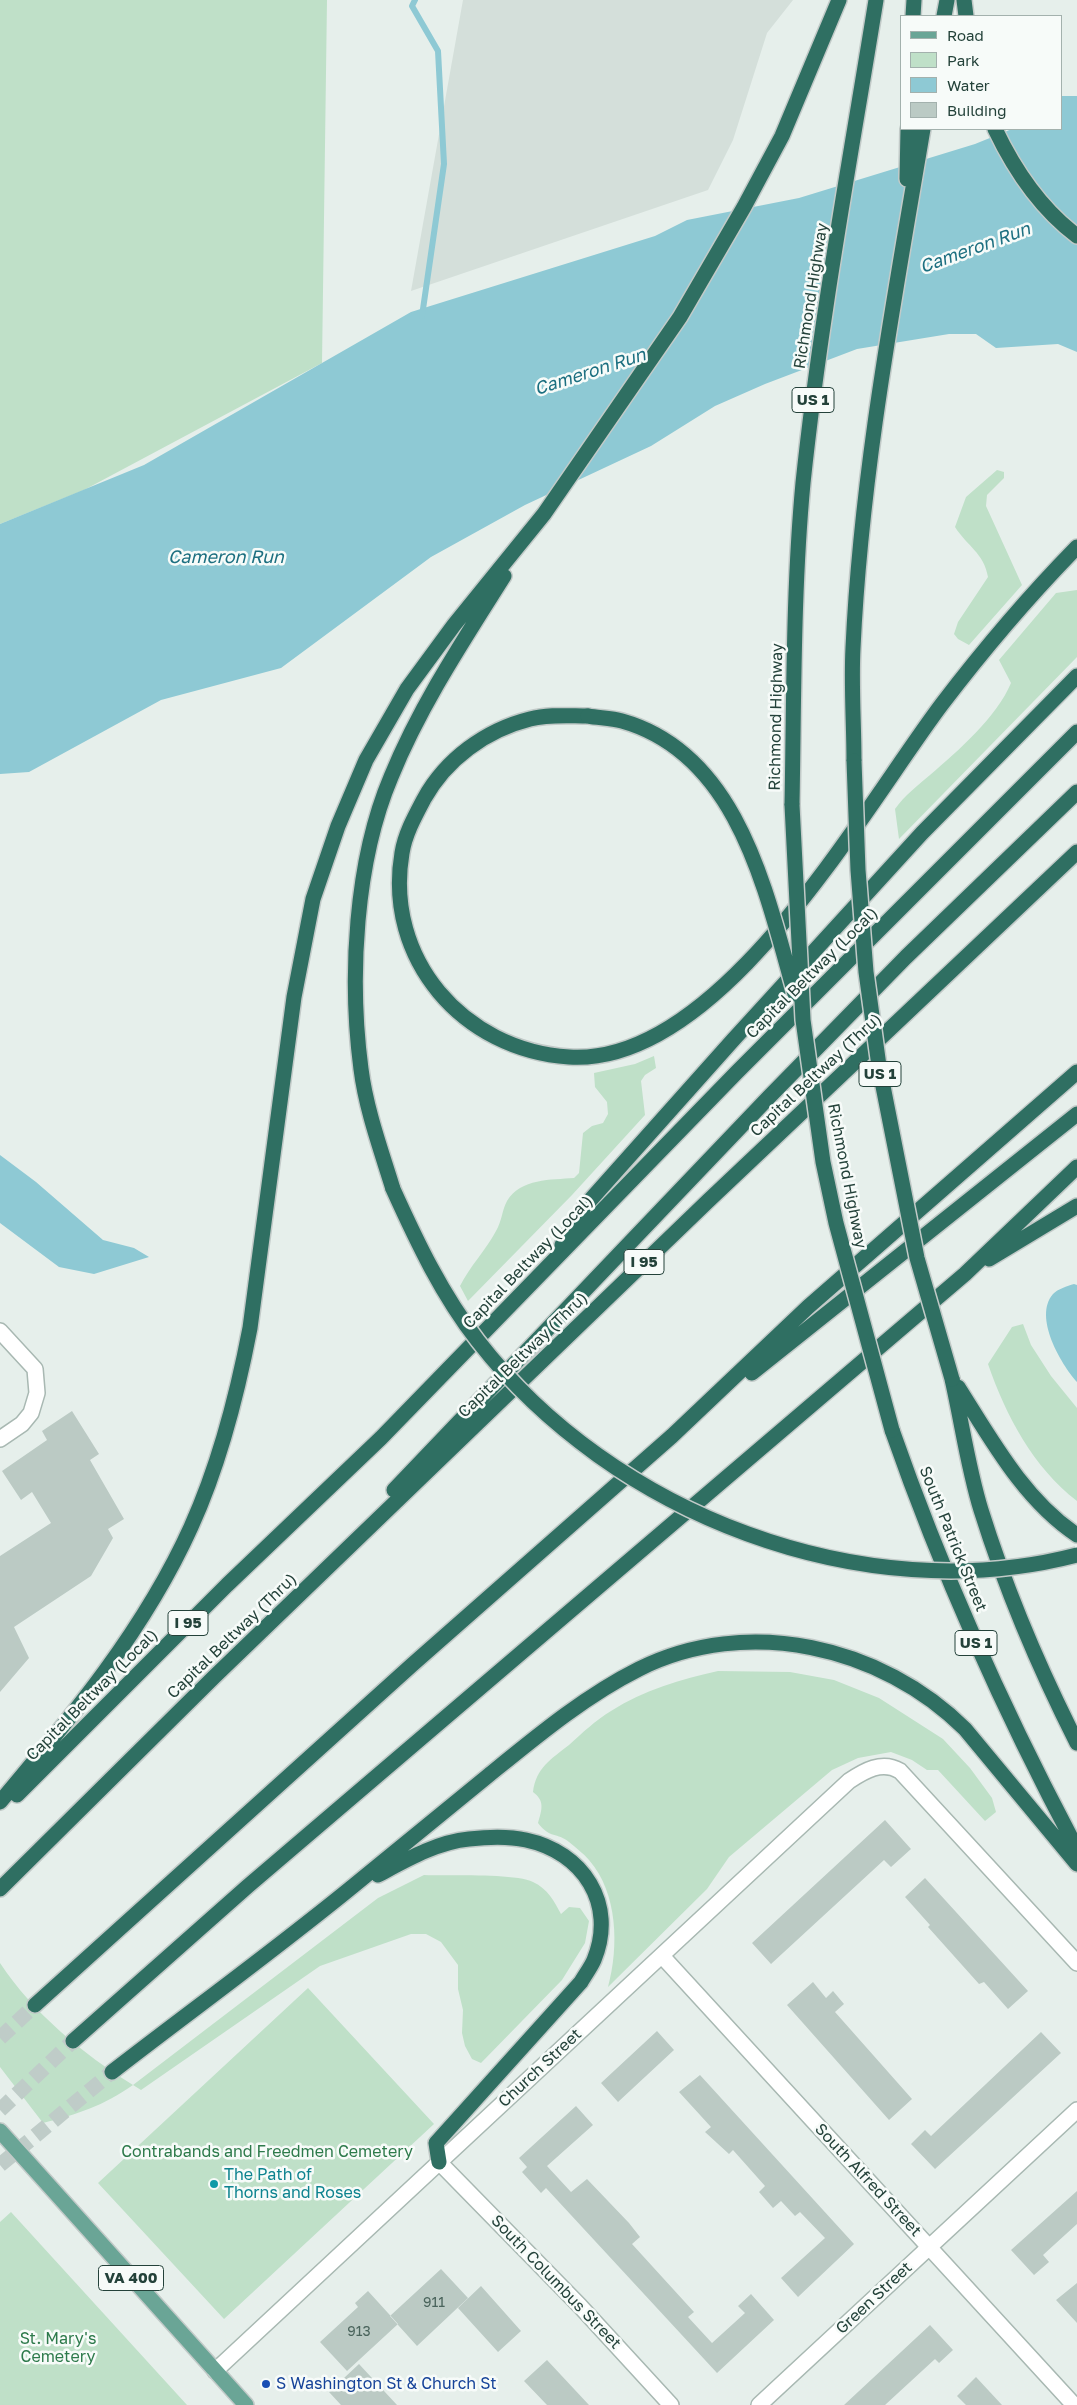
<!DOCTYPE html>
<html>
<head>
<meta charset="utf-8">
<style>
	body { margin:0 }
	#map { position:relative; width:1077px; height:2405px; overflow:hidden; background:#e6efeb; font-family:"Golos Text",sans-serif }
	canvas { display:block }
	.legend { position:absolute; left:900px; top:15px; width:162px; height:115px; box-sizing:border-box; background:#f7fbf9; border:1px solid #a3b1ad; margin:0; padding:6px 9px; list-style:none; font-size:15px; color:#24423a }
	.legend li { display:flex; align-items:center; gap:10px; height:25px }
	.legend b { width:25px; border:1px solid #a3b1ad }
</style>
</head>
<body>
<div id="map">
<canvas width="1077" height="2405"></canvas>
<ul class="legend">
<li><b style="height:6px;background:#6aa596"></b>Road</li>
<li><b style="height:14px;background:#bfe0c8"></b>Park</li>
<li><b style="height:14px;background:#8ec9d4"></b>Water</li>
<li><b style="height:14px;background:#bbcac4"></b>Building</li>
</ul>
</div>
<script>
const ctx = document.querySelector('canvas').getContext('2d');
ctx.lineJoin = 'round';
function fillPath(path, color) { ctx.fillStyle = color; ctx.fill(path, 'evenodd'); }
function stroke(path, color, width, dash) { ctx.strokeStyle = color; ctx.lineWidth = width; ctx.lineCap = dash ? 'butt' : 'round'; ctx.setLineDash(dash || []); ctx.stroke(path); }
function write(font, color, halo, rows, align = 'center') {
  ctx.font = font + ' "Golos Text",sans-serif'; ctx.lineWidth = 5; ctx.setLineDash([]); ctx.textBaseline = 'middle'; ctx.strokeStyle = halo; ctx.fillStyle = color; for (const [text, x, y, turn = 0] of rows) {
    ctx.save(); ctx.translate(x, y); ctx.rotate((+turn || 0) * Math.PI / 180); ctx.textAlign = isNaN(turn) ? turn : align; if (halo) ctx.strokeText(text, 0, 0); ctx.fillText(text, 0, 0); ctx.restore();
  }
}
const built = new Path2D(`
	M 463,0 L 793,0 L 767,33 L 733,140 L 708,190 L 411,291 Z`);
const green = new Path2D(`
	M 0,0 L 327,0 L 322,363 L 84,490 L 0,524 Z
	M 997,470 L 1004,472 L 1004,478 L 987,495 L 986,506 L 1022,585 L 969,645 L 958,639 L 954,634 L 958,622 L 988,577 C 984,553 967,546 955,527 L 966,497 Z
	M 1077,590 L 1077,657 L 899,839 L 895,809 C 905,795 917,786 930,775 C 958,751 997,717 1011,683 L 999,660 L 1056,593 Z
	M 654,1056 L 656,1068 L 645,1075 L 641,1081 L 645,1115 L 572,1195 L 468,1301 L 460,1286 C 470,1266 486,1250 496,1231 C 502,1221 502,1210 507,1201 C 521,1178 551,1180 574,1178 L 579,1173 L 583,1133 L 592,1126 L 603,1123 L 608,1114 L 607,1102 L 595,1087 L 594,1073 L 635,1064 Z
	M 1023,1324 L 1031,1345 L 1051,1376 L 1077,1408 L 1077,1501 C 1033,1467 1006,1416 988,1364 L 1012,1327 Z
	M 718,1671 L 790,1672 L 834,1680 L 879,1698 L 943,1739 L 970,1768 L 992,1798 L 996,1812 L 985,1821 L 938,1770 L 927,1770 L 912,1760 L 891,1752 L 858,1758 L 832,1770 L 729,1857 L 707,1889 L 608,1987 C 619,1947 618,1893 589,1860 C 583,1853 576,1848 569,1842 C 557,1832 550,1839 538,1823 C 542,1809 545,1801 533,1792 C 536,1768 551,1759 569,1745 C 582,1733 596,1720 611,1711 C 644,1690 681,1679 718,1671 Z
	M 424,1875 C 447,1876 515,1873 533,1882 C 548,1889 554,1901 561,1914 L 569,1907 L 580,1908 L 589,1921 L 585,1943 L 562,1980 L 481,2063 L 472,2059 L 465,2046 L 462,2033 L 463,2010 L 458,1989 L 458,1965 L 441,1942 L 426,1934 L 411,1934 L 320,1966 L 141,2090 L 133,2085 C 103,2106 78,2114 43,2123 L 0,2067 L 0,1963 C 33,2013 83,2054 133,2085 L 378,1898 Z
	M 308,1988 L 434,2124 L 224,2319 L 98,2183 Z
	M 11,2212 L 187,2405 L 0,2405 L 0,2222 Z`);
const water = new Path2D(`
	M 1061,96 L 1077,96 L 1077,352 L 1058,344 L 996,348 L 976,334 L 949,334 L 857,349 L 765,384 L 715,406 L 651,446 L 525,505 L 431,557 L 281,668 L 161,700 L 29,772 L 0,774 L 0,524 L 144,465 L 411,312 L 655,236 L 687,220 L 799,198 L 975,144 L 1012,129 L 1061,129 Z
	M 0,1155 L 36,1182 L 103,1240 L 134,1248 L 149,1257 L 94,1274 L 59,1267 L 0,1223 Z
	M 1074,1284 L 1077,1285 L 1077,1382 C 1061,1364 1033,1317 1053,1294 C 1058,1289 1067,1286 1074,1284 Z`);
const stream = new Path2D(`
	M 415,0 L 412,6 L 438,51 L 444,164 L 422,316`);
const building = new Path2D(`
	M 72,1411 L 99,1454 L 90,1460 L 124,1519 L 108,1529 L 113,1538 L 91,1576 L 14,1627 L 29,1658 L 0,1692 L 0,1556 L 51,1523 L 32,1492 L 21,1500 L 2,1471 L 47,1440 L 42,1431 Z
	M 885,1820 L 911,1849 L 891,1867 L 884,1860 L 771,1964 L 752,1943 Z
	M 925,1878 L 1028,1991 L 1008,2009 L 984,1982 L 979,1984 L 928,1927 L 930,1925 L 905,1897 Z
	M 813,1982 L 826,1998 L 833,1991 L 844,2004 L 835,2012 L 912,2099 L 889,2120 L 787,2005 Z
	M 657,2031 L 674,2050 L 618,2102 L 601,2083 Z
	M 1041,2032 L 1061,2053 L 935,2169 L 911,2144 L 925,2130 L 931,2136 Z
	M 700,2075 L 854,2244 L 798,2297 L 781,2278 L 825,2238 L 800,2212 L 795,2216 L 781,2201 L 773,2208 L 759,2192 L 765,2186 L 733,2150 L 729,2154 L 705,2132 L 711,2127 L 679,2092 Z
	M 576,2106 L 593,2125 L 547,2166 L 571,2192 L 587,2179 L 629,2223 L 640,2237 L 632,2244 L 694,2312 L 688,2317 L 712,2343 L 745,2313 L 738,2306 L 751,2294 L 774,2320 L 717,2373 L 546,2188 L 541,2193 L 522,2172 L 527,2167 L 519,2158 Z
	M 1077,2191 L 1077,2224 L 1043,2255 L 1049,2262 L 1034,2275 L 1011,2250 Z
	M 441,2269 L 468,2298 L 417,2346 L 390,2316 Z
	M 1077,2283 L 1077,2323 L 1056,2300 Z
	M 481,2286 L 521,2331 L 498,2352 L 458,2308 Z
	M 368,2291 L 398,2324 L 347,2371 L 320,2342 L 358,2307 L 355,2303 Z
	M 930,2325 L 953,2350 L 939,2363 L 935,2359 L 885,2405 L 844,2405 Z
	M 547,2360 L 589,2405 L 547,2405 L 524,2381 Z
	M 359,2364 L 397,2405 L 341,2405 L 329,2392 Z
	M 976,2377 L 1002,2405 L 966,2405 L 957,2396 Z`);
const highwayTunnel = new Path2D(`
	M 0,2038 L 35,2005
	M 0,2110 L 73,2041
	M 0,2165 L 112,2072`);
const minor = new Path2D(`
	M 0,1331 L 35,1369 L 37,1393 L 31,1413 L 22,1424 L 0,1439
	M 662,1956 L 1074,2405
	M 439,2162 L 580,2306 L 671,2405
	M 215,2371 L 849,1781 C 864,1771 882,1760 900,1771 L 1077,1963
	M 759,2405 L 1077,2110`);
const major = new Path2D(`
	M 0,2131 L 246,2405`);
const highway = new Path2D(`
	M 964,0 L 966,16
	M 913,16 L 914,0
	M 944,16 L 947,0
	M 995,129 C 1014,169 1041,209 1077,236
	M 907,179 L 908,129
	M 588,716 C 569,716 549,714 530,719 C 486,730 446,759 424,799 C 415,816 405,834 402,853 C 384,959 463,1050 569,1057 C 720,1067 862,810 942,704 C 984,649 1029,596 1077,547
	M 854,761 C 854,724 851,686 853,648 C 861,474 894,301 923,129
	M 792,805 C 794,698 793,590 803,483 C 820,321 850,161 876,0
	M 393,1189 C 381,1150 366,1109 361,1069 C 349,978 355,862 391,777 C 420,706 463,641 504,576
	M 562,1245 L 585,1206 L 733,1040 L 922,833 L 1077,676
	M 989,1259 L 1077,1206
	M 752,1373 L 1077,1114
	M 952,1379 C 962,1423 968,1468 981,1510 C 1006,1590 1039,1668 1077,1743
	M 958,1387 C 991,1439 1024,1500 1077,1535
	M 892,1430 C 943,1576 1004,1712 1077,1849
	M 394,1490 L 769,1097 L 906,957 L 1077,792
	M 17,1795 L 227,1585 L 381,1438 L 737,1072 L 1077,732
	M 0,1802 C 72,1717 145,1629 191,1527 C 220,1463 237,1396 250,1328 L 294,997 L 313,899 L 338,826 L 366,760 L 407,689 L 454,625 L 544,514 L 680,317 L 744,207 L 782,136 L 839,0
	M 378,1875 C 406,1860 437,1842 469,1839 C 487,1837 508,1836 526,1840 C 583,1852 617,1904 594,1960 C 591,1967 585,1975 581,1982 L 436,2143 L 439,2162
	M 0,1889 L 214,1677 L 708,1201 L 1077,852
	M 35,2005 L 413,1664 L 672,1436 L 808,1307 L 1077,1072
	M 73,2041 L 248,1886 L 965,1274 L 1077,1167
	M 112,2072 C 196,2007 282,1945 363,1878 C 405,1844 447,1809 489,1775 C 537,1736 585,1696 639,1669 C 747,1615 882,1646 965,1729 L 1077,1864`);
const highwayBridge = new Path2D(`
	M 588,716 C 599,718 611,718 622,721 C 739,754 766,893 795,994
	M 854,761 L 858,870 L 866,972 L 879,1066 L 917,1258 L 952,1379
	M 792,805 L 803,1020 L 823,1162 L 836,1223 L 892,1430
	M 393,1189 C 417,1242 442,1295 478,1341 C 612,1514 863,1611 1077,1555`);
const markers = [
	[214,2184,5,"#0f9aa8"],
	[266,2384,5,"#1a4fb4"]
];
const numberNames = [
	["911",434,2303],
	["913",359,2332]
];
const shields = [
	[813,400,42],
	[880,1074,42],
	[644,1262,40],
	[188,1623,40],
	[976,1643,42],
	[131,2278,65]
];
const shieldNames = [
	["US 1",813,400],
	["US 1",880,1074],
	["I 95",644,1262],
	["I 95",188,1623],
	["US 1",976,1643],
	["VA 400",131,2278]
];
const streetNames = [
	["Richmond Highway",811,296,-81],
	["Richmond Highway",776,717,-89],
	["Capital Beltway (Local)",812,973,-45],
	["Capital Beltway (Thru)",816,1075,-43],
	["Richmond Highway",847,1176,79],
	["Capital Beltway (Local)",528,1262,-46],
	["Capital Beltway (Thru)",523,1355,-44],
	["South Patrick Street",953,1539,68],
	["Capital Beltway (Thru)",232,1636,-44],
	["Capital Beltway (Local)",92,1695,-45],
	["Church Street",540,2068,-43],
	["South Alfred Street",868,2180,47],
	["South Columbus Street",556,2282,46],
	["Green Street",874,2298,-43]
];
const parkNames = [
	["Contrabands and Freedmen Cemetery",267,2152],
	["St. Mary's",58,2339],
	["Cemetery",58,2357]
];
const cultureNames = [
	["The Path of",224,2175],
	["Thorns and Roses",224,2193]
];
const transitNames = [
	["S Washington St & Church St",276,2384]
];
const waterNames = [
	["Cameron Run",975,248,-20],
	["Cameron Run",590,372,-18],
	["Cameron Run",226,557]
];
fillPath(built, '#d4dfda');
fillPath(green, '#bfe0c8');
fillPath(water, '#8ec9d4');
stroke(stream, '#8ec9d4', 6);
fillPath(building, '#bbcac4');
stroke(highwayTunnel, '#bfccc8', 15, [15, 8]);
stroke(minor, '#a8b8b2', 18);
stroke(major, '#c2cac8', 18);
stroke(highway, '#c2cac8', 18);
stroke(minor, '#fff', 15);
stroke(major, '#6aa596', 15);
stroke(highway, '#2f6f62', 15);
stroke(highwayBridge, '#c2cac8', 18, []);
stroke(highwayBridge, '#2f6f62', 15);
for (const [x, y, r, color] of markers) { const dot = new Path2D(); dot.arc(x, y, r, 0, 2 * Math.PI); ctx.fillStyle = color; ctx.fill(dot); stroke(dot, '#f7fbf9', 2); }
write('14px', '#4a645c', null, numberNames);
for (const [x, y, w] of shields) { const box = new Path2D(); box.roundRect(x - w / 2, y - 12.5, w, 25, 4); ctx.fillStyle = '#f7fbf9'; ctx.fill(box); stroke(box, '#24423a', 1); }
write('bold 15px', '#24423a', null, shieldNames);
write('16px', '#24423a', '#f7fbf9', streetNames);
write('16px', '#2d7a4b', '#f7fbf9', parkNames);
write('16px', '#0d838f', '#f7fbf9', cultureNames, 'left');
write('16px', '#164399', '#f7fbf9', transitNames, 'left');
write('italic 18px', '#1c6f80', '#f7fbf9', waterNames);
</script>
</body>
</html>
